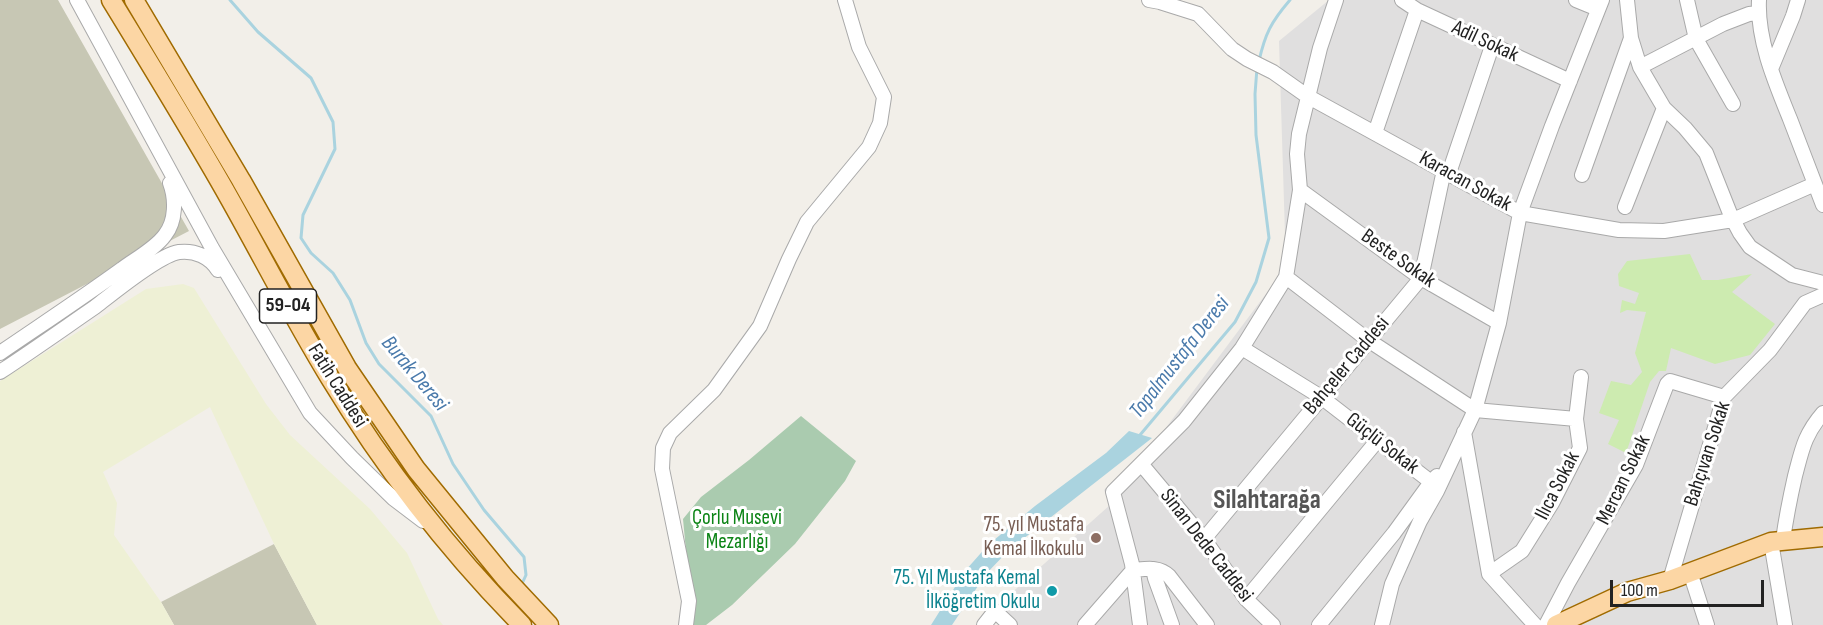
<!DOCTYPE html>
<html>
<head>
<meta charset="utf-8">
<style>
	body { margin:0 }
	#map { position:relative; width:1823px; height:625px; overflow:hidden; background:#f2efe9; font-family:"Sofia Sans Condensed",sans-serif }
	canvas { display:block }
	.scale { position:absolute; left:1610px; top:580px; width:154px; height:27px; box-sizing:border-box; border:3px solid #222; border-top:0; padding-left:8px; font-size:18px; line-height:21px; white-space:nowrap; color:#222; -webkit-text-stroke:4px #fff; paint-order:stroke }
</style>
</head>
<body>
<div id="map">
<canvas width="1823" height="625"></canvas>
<div class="scale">100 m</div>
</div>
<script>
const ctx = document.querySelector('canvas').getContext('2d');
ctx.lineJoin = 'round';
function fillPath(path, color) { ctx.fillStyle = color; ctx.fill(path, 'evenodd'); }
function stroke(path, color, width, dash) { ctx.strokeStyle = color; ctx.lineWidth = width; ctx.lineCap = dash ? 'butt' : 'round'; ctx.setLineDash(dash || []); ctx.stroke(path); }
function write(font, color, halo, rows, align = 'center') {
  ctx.font = font + ' "Sofia Sans Condensed",sans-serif'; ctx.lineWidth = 6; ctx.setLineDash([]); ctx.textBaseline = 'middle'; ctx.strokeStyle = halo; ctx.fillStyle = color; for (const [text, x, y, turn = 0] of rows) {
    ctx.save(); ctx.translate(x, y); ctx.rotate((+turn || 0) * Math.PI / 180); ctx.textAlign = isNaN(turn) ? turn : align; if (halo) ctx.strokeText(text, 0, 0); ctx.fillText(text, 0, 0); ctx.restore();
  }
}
const residential = new Path2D(`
	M 1329,0 L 1823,0 L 1823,625 L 1018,625 L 998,605 L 1110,505 L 1104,490 L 1153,445 L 1286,267 L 1279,41 Z`);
const construction = new Path2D(`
	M 0,0 L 58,0 L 189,231 L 0,329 Z
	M 274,544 L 317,625 L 174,625 L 161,602 Z`);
const farmland = new Path2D(`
	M 183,284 L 194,288 L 266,404 L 290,435 L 370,509 L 407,553 L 438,619 L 443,625 L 317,625 L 274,544 L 210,407 L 103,472 L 117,503 L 114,535 L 161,602 L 174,625 L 0,625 L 0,381 L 146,289 Z`);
const grass = new Path2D(`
	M 1690,254 L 1702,280 L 1718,280 L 1752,274 L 1732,292 L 1775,324 L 1750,355 L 1715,364 L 1671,348 L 1666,371 L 1659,371 L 1650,382 L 1626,453 L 1608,444 L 1619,420 L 1599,413 L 1611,381 L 1631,385 L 1642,372 L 1635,353 L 1646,312 L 1627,310 L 1620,313 L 1622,300 L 1635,304 L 1639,293 L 1619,286 L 1618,274 L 1627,261 Z`);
const cemetery = new Path2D(`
	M 801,416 L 856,461 L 845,481 L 795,544 L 732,605 L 706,625 L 693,625 L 683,519 L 701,497 L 749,460 Z`);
const water = new Path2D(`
	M 1129,431 L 1152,438 L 1009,550 L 986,574 L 952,625 L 931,625 L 965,571 L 988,545 L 1035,506 L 1106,453 Z`);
const stream = new Path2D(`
	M 230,0 L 258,32 L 311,78 L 333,122 L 335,149 L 303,215 L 301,238 L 311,253 L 333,273 L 350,300 L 366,343 L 379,364 L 431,416 L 453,464 L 484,510 L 524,557 L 526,575 L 521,586
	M 1259,61 C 1265,34 1271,22 1290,0
	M 1140,435 L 1235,322 L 1256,282 L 1269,238 L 1256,135 L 1255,94 L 1257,68`);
const minor = new Path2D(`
	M 77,0 L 212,248 L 310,413 L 352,458 L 394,499 L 423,521
	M 1149,0 L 1160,2 L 1198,14 L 1232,49 L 1247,59 L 1273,72 L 1307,96 L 1520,213 L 1619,230 L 1664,231 L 1733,220 L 1815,184
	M 1402,0 L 1417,10 L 1570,81
	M 1576,0 L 1598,9
	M 1627,0 L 1631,38 L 1640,67 L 1664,108 L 1685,128 L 1706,153 L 1731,216 L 1740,233 L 1750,247 L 1792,275 L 1823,283
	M 1687,0 L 1696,39 L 1733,104
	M 1759,0 C 1757,40 1775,82 1790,119 C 1801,148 1812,176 1823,205
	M 1640,67 L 1723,24 L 1749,14 L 1758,13
	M 1771,69 L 1793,16 L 1798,0
	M 1375,133 L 1417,10
	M 1449,173 L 1492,46
	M 1582,175 L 1631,38
	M 1300,190 L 1421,278 L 1499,323
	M 1625,207 L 1664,108
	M 1286,277 L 1368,340 L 1475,410 L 1576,419
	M 1242,348 L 1321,397 L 1431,482
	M 0,353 C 41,325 82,298 122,269 C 135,259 155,249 165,235 C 176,221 176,199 170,183
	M 0,372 C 32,351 63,329 95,307 C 113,293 159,255 179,252 C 195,250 210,257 218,270
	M 1464,432 L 1489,574 L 1535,625
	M 1142,465 L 1204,539 L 1246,599 L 1273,625
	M 1204,539 L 1421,278 L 1444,170
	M 1783,540 C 1786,518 1790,498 1795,476 C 1802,450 1804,435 1823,413
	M 1771,542 L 1785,625
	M 1153,569 L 1155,578 L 1172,625
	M 1690,572 L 1707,625
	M 1489,574 L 1522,551 L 1552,503 L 1580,448 L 1576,419 L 1581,377
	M 1670,580 L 1724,397 L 1770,350 L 1805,303 L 1823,295
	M 1246,599 L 1377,441
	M 686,625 L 689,601 L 662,469 L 663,448 L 670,433 L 714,390 L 760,326 L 789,259 L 807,222 L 869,147 L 880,123 L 884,97 L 859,47 L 845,0
	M 984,625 L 995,611 L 1010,625
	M 1085,625 L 1133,570 C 1146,569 1159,566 1169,576 L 1207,625
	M 1140,625 L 1132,564 L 1113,492 L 1184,421 L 1242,348 L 1286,277 L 1300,190 L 1297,154 L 1299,134 L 1320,48 L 1336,0
	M 1319,625 L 1394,533 L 1431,482 L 1437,476
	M 1382,625 L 1392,584 L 1420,521 L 1437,491 L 1475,410 L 1499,323 L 1520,213 L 1552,126 L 1602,0
	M 1546,625 L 1568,583 L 1636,465 L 1667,384 L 1670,381 L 1724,397`);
const major = new Path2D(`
	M 111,0 C 149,62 187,124 223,187 C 259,250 292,316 330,378 C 384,467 449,551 522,625
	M 134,0 L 241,180 L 347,368 L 416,469 L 505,578 L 549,625
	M 1556,625 L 1627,592 L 1670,580 L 1771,542 L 1823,537`);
const markers = [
	[1096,538,6,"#8d6e63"],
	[1052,591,6,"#0f9aa8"]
];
const shields = [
	[288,306,57]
];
const shieldNames = [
	["59-04",288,306]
];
const streetNames = [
	["Adil Sokak",1485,42,25],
	["Karacan Sokak",1465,182,29],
	["Beste Sokak",1398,259,35],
	["Bahçeler Caddesi",1347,366,-50],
	["Fatih Caddesi",337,386,58],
	["Güçlü Sokak",1382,444,38],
	["Bahçıvan Sokak",1708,454,-72],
	["Mercan Sokak",1624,480,-64],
	["Ilıca Sokak",1558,486,-63],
	["Sinan Dede Caddesi",1206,546,52]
];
const parkNames = [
	["Çorlu Musevi",737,519],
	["Mezarlığı",737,543]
];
const educationNames = [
	["75. yıl Mustafa",1084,526],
	["Kemal İlkokulu",1084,550]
];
const cultureNames = [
	["75. Yıl Mustafa Kemal",1040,579],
	["İlköğretim Okulu",1040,603]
];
const waterNames = [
	["Topalmustafa Deresi",1180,358,-52],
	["Burak Deresi",414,374,50]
];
const districtNames = [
	["Silahtarağa",1267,501]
];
fillPath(residential, '#e0dfdf');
fillPath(construction, '#c7c7b4');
fillPath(farmland, '#eef0d5');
fillPath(grass, '#cdebb0');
fillPath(cemetery, '#aacbaf');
fillPath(water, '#aad3df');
stroke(stream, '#aad3df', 3);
stroke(minor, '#a9a9a9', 16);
stroke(major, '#a06b00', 21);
stroke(minor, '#fff', 14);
stroke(major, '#fcd6a4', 18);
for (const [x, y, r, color] of markers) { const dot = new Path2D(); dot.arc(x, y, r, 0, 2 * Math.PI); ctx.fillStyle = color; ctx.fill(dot); stroke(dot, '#fff', 2); }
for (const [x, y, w] of shields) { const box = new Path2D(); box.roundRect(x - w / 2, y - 17, w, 34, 4.5); ctx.fillStyle = '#fff'; ctx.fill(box); stroke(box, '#222', 1.5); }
write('bold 20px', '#222', null, shieldNames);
write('21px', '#222', '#fff', streetNames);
write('21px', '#0c8416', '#fff', parkNames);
write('21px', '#785e54', '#fff', educationNames, 'right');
write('21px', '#0d838f', '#fff', cultureNames, 'right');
write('italic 22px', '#4a7aab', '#fff', waterNames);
write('bold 27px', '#555', '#fff', districtNames);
</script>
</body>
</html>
